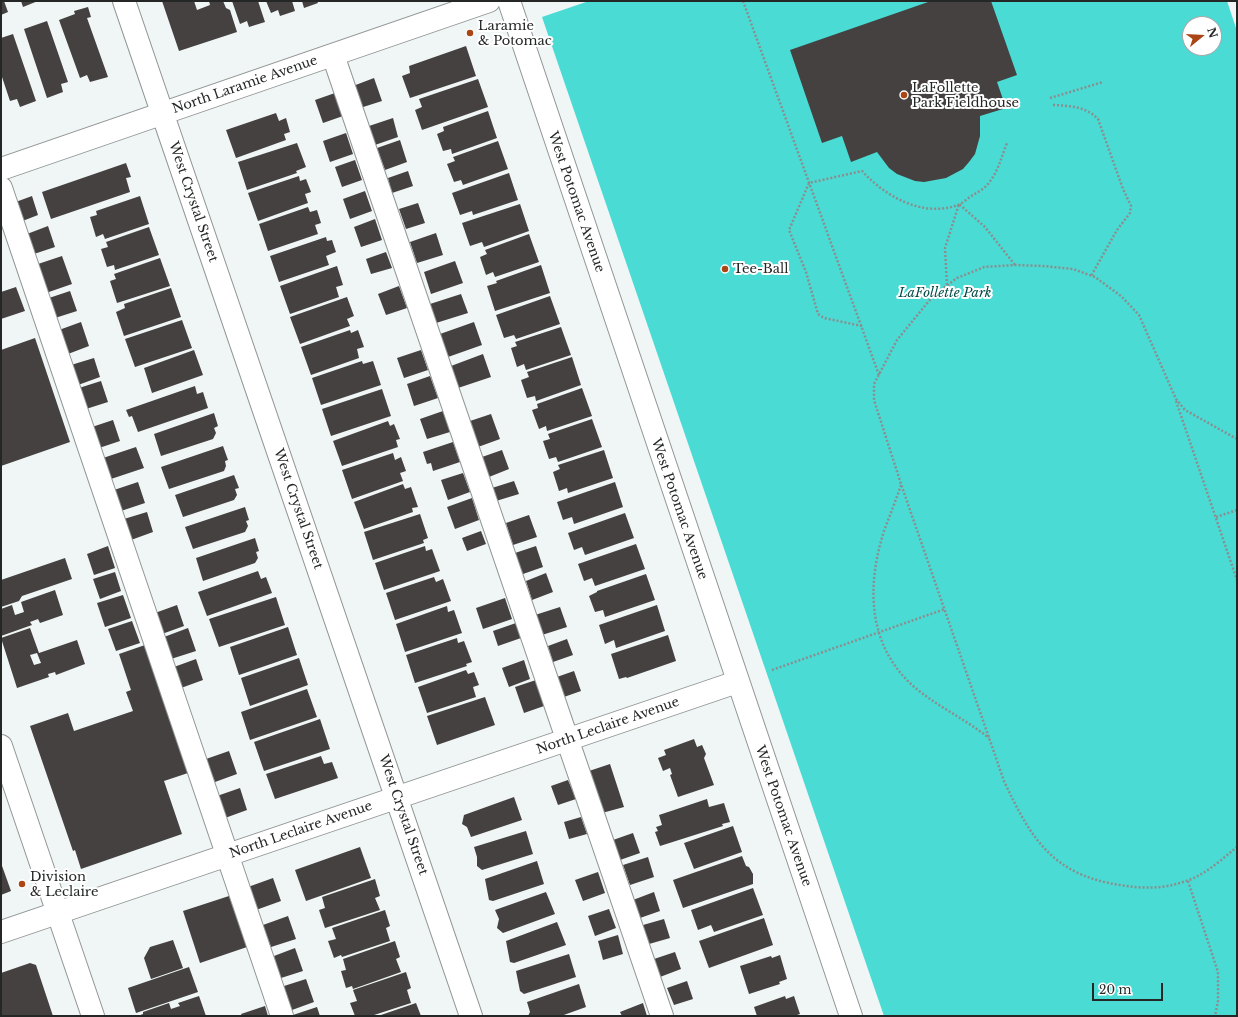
<!DOCTYPE html>
<html>
<head>
<meta charset="utf-8">
<style>
	body { margin:0 }
	#map { position:relative; width:1238px; height:1017px; overflow:hidden; background:#f0f5f5; font-family:"Libre Baskerville",serif }
	canvas { display:block }
	.frame { position:absolute; inset:0; border:2px solid #252626; pointer-events:none }
	.north { position:absolute; left:1182px; top:16px; width:40px; height:40px; box-sizing:border-box; background:#fff; border:1px solid #a8a8a8; border-radius:50%; rotate:72deg; font-size:11px; font-weight:700; line-height:16px; text-align:center; color:#252626 }
	.north::after { content:''; display:block; margin:auto; width:14px; height:18px; background:#aa4615; clip-path:polygon(50% 0,100% 100%,50% 72%,0 100%) }
	.scale { position:absolute; left:1092px; top:983px; width:71px; height:18px; box-sizing:border-box; border:2px solid #252626; border-top:0; padding-left:5px; font-size:12px; line-height:14px; white-space:nowrap; color:#252626; -webkit-text-stroke:3px #fff; paint-order:stroke }
</style>
</head>
<body>
<div id="map">
<canvas width="1238" height="1017"></canvas>
<div class="frame"></div>
<div class="north">N</div>
<div class="scale">20 m</div>
</div>
<script>
const ctx = document.querySelector('canvas').getContext('2d');
ctx.lineJoin = 'round';
function fillPath(path, color) { ctx.fillStyle = color; ctx.fill(path, 'evenodd'); }
function stroke(path, color, width, dash) { ctx.strokeStyle = color; ctx.lineWidth = width; ctx.lineCap = dash ? 'butt' : 'round'; ctx.setLineDash(dash || []); ctx.stroke(path); }
function write(font, color, halo, rows, align = 'center') {
  ctx.font = font + ' "Libre Baskerville",serif'; ctx.lineWidth = 4; ctx.setLineDash([]); ctx.textBaseline = 'middle'; ctx.strokeStyle = halo; ctx.fillStyle = color; for (const [text, x, y, turn = 0] of rows) {
    ctx.save(); ctx.translate(x, y); ctx.rotate((+turn || 0) * Math.PI / 180); ctx.textAlign = isNaN(turn) ? turn : align; if (halo) ctx.strokeText(text, 0, 0); ctx.fillText(text, 0, 0); ctx.restore();
  }
}
const green = new Path2D(`
	M 589,1 L 1227,1 L 1237,31 L 1237,1016 L 884,1016 L 542,17 ZM 1190,24 L 1214,24 L 1214,48 L 1190,48 Z`);
const building = new Path2D(`
	M 1,1 L 4,1 L 8,12 L 1,15 Z
	M 21,1 L 38,1 L 23,7 Z
	M 162,1 L 194,1 L 197,10 L 210,5 L 209,1 L 223,1 L 226,8 L 230,10 L 237,32 L 179,51 Z
	M 232,1 L 258,1 L 265,22 L 249,27 L 247,21 L 240,24 Z
	M 266,1 L 292,1 L 295,11 L 280,16 L 278,10 L 271,13 Z
	M 302,1 L 317,1 L 318,3 L 304,8 Z
	M 931,1 L 991,1 L 1017,75 L 997,82 L 1006,108 L 980,116 L 980,136 L 975,154 L 969,162 L 963,169 L 946,178 L 924,182 L 915,181 L 897,174 L 889,168 L 877,152 L 851,162 L 842,136 L 822,143 L 790,50 Z
	M 88,7 L 91,17 L 87,18 L 108,77 L 90,82 L 87,75 L 80,78 L 59,20 L 75,14 L 74,11 Z
	M 47,21 L 68,82 L 61,84 L 63,92 L 47,98 L 24,29 Z
	M 13,34 L 36,101 L 20,107 L 17,99 L 10,101 L 1,74 L 1,38 Z
	M 466,46 L 476,76 L 410,98 L 402,76 L 410,73 L 409,66 Z
	M 374,78 L 382,101 L 360,108 L 353,86 Z
	M 478,79 L 488,107 L 422,130 L 415,110 L 422,107 L 419,99 Z
	M 335,93 L 343,116 L 323,123 L 315,100 Z
	M 488,111 L 497,138 L 452,154 L 451,149 L 443,151 L 437,134 L 444,131 L 443,127 Z
	M 276,113 L 279,121 L 286,118 L 290,132 L 284,134 L 286,140 L 236,158 L 226,130 Z
	M 393,118 L 398,137 L 375,145 L 369,126 Z
	M 346,133 L 353,154 L 330,162 L 323,141 Z
	M 400,140 L 407,162 L 385,170 L 377,148 Z
	M 498,141 L 508,169 L 463,185 L 461,180 L 454,182 L 447,164 L 455,161 L 453,157 Z
	M 297,143 L 306,167 L 296,171 L 297,173 L 247,190 L 238,162 Z
	M 355,160 L 362,180 L 342,187 L 335,167 Z
	M 126,163 L 131,177 L 126,178 L 130,192 L 51,219 L 42,192 Z
	M 408,171 L 413,186 L 392,193 L 388,178 Z
	M 509,173 L 518,200 L 473,215 L 472,211 L 460,215 L 452,193 Z
	M 299,176 L 300,181 L 306,179 L 311,192 L 305,194 L 308,203 L 258,221 L 248,193 Z
	M 365,191 L 372,211 L 350,219 L 343,199 Z
	M 32,196 L 38,215 L 20,222 L 13,203 Z
	M 140,196 L 149,224 L 105,239 L 103,234 L 96,237 L 90,217 L 97,215 L 96,211 Z
	M 418,203 L 425,223 L 406,229 L 399,209 Z
	M 520,204 L 529,231 L 484,247 L 482,242 L 470,246 L 462,223 Z
	M 308,207 L 310,212 L 317,210 L 321,223 L 315,225 L 318,234 L 268,251 L 259,224 Z
	M 375,219 L 382,240 L 361,247 L 354,227 Z
	M 48,226 L 55,247 L 34,254 L 27,234 Z
	M 149,227 L 159,255 L 115,270 L 114,265 L 107,267 L 101,249 L 108,247 L 106,242 Z
	M 436,233 L 443,255 L 417,263 L 410,242 Z
	M 529,234 L 539,262 L 495,277 L 493,272 L 486,275 L 480,257 L 487,254 L 485,250 Z
	M 326,237 L 327,241 L 332,240 L 336,252 L 326,256 L 329,265 L 279,282 L 270,256 Z
	M 386,252 L 392,268 L 371,274 L 366,259 Z
	M 62,256 L 72,284 L 46,293 L 35,265 Z
	M 160,258 L 170,286 L 117,303 L 110,281 L 116,279 L 114,274 Z
	M 455,261 L 463,283 L 431,294 L 424,272 Z
	M 541,265 L 550,293 L 495,311 L 487,286 L 497,283 L 496,281 Z
	M 337,266 L 343,285 L 336,287 L 339,297 L 290,314 L 280,286 Z
	M 399,286 L 407,308 L 386,315 L 378,294 Z
	M 16,287 L 25,311 L 1,319 L 1,292 Z
	M 171,288 L 181,317 L 124,336 L 116,312 L 125,308 L 124,304 Z
	M 70,291 L 77,311 L 55,318 L 49,298 Z
	M 461,294 L 468,313 L 436,323 L 430,304 Z
	M 550,296 L 560,324 L 516,339 L 514,335 L 504,338 L 496,315 Z
	M 347,297 L 354,316 L 347,319 L 350,326 L 300,344 L 290,317 Z
	M 182,320 L 192,348 L 135,367 L 125,339 Z
	M 81,322 L 89,346 L 68,354 L 59,330 Z
	M 474,322 L 482,345 L 448,357 L 440,334 Z
	M 561,327 L 571,355 L 526,370 L 524,364 L 517,367 L 511,348 L 517,346 L 515,342 Z
	M 350,330 L 351,333 L 358,330 L 364,347 L 357,349 L 359,358 L 311,375 L 301,347 Z
	M 35,338 L 70,442 L 1,466 L 1,350 Z
	M 194,350 L 203,375 L 152,393 L 144,368 Z
	M 421,350 L 428,370 L 404,378 L 397,358 Z
	M 483,354 L 491,377 L 458,388 L 451,366 Z
	M 572,357 L 581,385 L 536,401 L 535,396 L 527,398 L 521,380 L 529,377 L 527,372 Z
	M 94,358 L 100,377 L 78,385 L 71,365 Z
	M 362,361 L 363,364 L 373,361 L 381,385 L 321,405 L 312,378 Z
	M 430,376 L 438,398 L 414,406 L 407,384 Z
	M 101,381 L 108,402 L 86,409 L 79,388 Z
	M 195,386 L 197,394 L 203,392 L 208,408 L 138,432 L 132,416 L 129,417 L 126,410 Z
	M 582,388 L 592,416 L 547,431 L 546,426 L 539,429 L 532,410 L 538,408 L 537,404 Z
	M 382,389 L 391,416 L 331,436 L 322,409 Z
	M 443,411 L 450,432 L 427,439 L 420,419 Z
	M 214,413 L 218,426 L 214,428 L 216,433 L 213,439 L 161,456 L 154,434 Z
	M 491,414 L 500,439 L 478,447 L 470,421 Z
	M 592,419 L 602,447 L 558,462 L 556,457 L 549,459 L 543,441 L 550,439 L 548,434 Z
	M 113,420 L 120,441 L 99,448 L 92,427 Z
	M 388,421 L 390,426 L 394,424 L 400,439 L 396,440 L 398,447 L 342,466 L 333,441 Z
	M 453,442 L 460,462 L 433,471 L 431,463 L 427,464 L 423,452 Z
	M 223,446 L 228,460 L 225,461 L 226,466 L 224,471 L 169,489 L 161,467 Z
	M 136,447 L 144,468 L 111,479 L 103,458 Z
	M 502,450 L 509,469 L 489,477 L 482,457 Z
	M 604,450 L 613,478 L 568,493 L 567,488 L 559,491 L 553,472 L 560,469 L 558,465 Z
	M 393,453 L 395,460 L 401,457 L 406,471 L 400,473 L 403,481 L 352,499 L 342,470 Z
	M 463,473 L 470,492 L 448,500 L 441,480 Z
	M 234,475 L 239,488 L 235,489 L 237,495 L 234,500 L 183,517 L 175,495 Z
	M 514,481 L 519,494 L 496,501 L 492,488 Z
	M 138,482 L 145,503 L 121,511 L 114,490 Z
	M 615,482 L 623,507 L 574,524 L 572,517 L 563,520 L 557,502 Z
	M 403,484 L 405,489 L 411,487 L 418,507 L 412,508 L 413,512 L 364,529 L 354,502 Z
	M 472,498 L 479,520 L 455,529 L 447,507 Z
	M 245,507 L 249,520 L 246,521 L 248,526 L 245,532 L 193,549 L 185,527 Z
	M 147,512 L 153,532 L 131,540 L 124,519 Z
	M 625,513 L 634,538 L 585,555 L 582,547 L 574,550 L 568,533 Z
	M 420,514 L 428,538 L 423,540 L 424,543 L 373,560 L 364,532 Z
	M 529,515 L 537,537 L 513,545 L 506,523 Z
	M 481,531 L 486,544 L 467,551 L 462,538 Z
	M 255,538 L 259,551 L 256,552 L 258,558 L 255,563 L 203,581 L 196,558 Z
	M 636,544 L 645,569 L 595,586 L 592,578 L 584,581 L 578,564 Z
	M 108,546 L 115,568 L 94,575 L 87,554 Z
	M 425,546 L 426,551 L 432,549 L 440,571 L 384,590 L 375,563 Z
	M 536,546 L 543,567 L 523,574 L 515,553 Z
	M 65,558 L 72,579 L 22,596 L 19,601 L 1,607 L 1,580 Z
	M 258,571 L 261,579 L 266,577 L 272,593 L 207,616 L 198,592 Z
	M 115,572 L 121,591 L 100,599 L 93,579 Z
	M 546,573 L 553,592 L 532,600 L 526,581 Z
	M 646,574 L 655,600 L 605,617 L 603,610 L 595,612 L 589,596 L 597,592 L 597,591 Z
	M 434,577 L 436,582 L 443,579 L 451,601 L 395,620 L 386,593 Z
	M 55,590 L 63,615 L 40,623 L 38,619 L 30,622 L 32,625 L 1,636 L 1,609 L 12,605 L 15,615 L 24,612 L 21,602 Z
	M 123,595 L 131,618 L 105,627 L 97,603 Z
	M 276,597 L 285,625 L 219,647 L 209,619 Z
	M 505,598 L 512,619 L 483,629 L 476,608 Z
	M 177,605 L 184,626 L 162,634 L 155,613 Z
	M 657,605 L 665,631 L 616,648 L 614,640 L 605,644 L 599,625 Z
	M 447,606 L 448,612 L 454,610 L 462,633 L 405,652 L 396,624 Z
	M 560,607 L 567,627 L 542,635 L 535,615 Z
	M 132,621 L 140,643 L 116,651 L 108,629 Z
	M 516,623 L 521,638 L 498,646 L 493,631 Z
	M 288,627 L 297,655 L 239,675 L 230,647 Z
	M 30,628 L 39,653 L 77,640 L 85,664 L 56,675 L 55,672 L 48,674 L 49,677 L 17,688 L 1,638 ZM 37,653 L 41,663 L 34,665 L 30,655 Z
	M 188,628 L 196,651 L 171,659 L 164,637 Z
	M 668,635 L 676,661 L 627,678 L 626,677 L 619,679 L 611,654 Z
	M 457,638 L 458,643 L 464,641 L 472,662 L 466,664 L 467,666 L 415,683 L 406,655 Z
	M 567,639 L 573,655 L 553,662 L 548,646 Z
	M 145,645 L 188,773 L 164,781 L 182,834 L 81,869 L 75,850 L 73,851 L 30,726 L 68,713 L 74,731 L 133,711 L 126,692 L 131,690 L 119,654 Z
	M 299,658 L 308,685 L 250,706 L 241,678 Z
	M 196,659 L 203,680 L 181,688 L 174,667 Z
	M 524,660 L 530,679 L 509,687 L 502,668 Z
	M 466,670 L 468,674 L 474,672 L 479,685 L 473,687 L 476,697 L 427,713 L 418,687 Z
	M 574,671 L 581,691 L 561,698 L 554,678 Z
	M 536,680 L 544,706 L 524,713 L 515,687 Z
	M 307,689 L 317,717 L 250,740 L 241,712 Z
	M 485,697 L 495,725 L 437,745 L 427,716 Z
	M 320,719 L 330,749 L 264,771 L 254,742 Z
	M 694,739 L 697,747 L 702,745 L 706,754 L 704,758 L 714,785 L 678,797 L 670,775 L 672,774 L 670,768 L 663,771 L 658,758 L 666,755 L 664,750 Z
	M 229,751 L 237,774 L 215,782 L 206,759 Z
	M 321,756 L 324,764 L 332,762 L 338,778 L 275,799 L 266,774 Z
	M 610,764 L 624,807 L 602,813 L 589,771 Z
	M 568,780 L 576,799 L 558,805 L 551,786 Z
	M 240,788 L 247,810 L 225,818 L 217,796 Z
	M 514,797 L 522,820 L 471,837 L 467,827 L 462,824 L 464,815 Z
	M 707,799 L 709,807 L 724,803 L 730,822 L 722,824 L 723,826 L 660,846 L 655,832 L 658,831 L 656,827 L 662,825 L 659,815 Z
	M 581,817 L 587,834 L 569,839 L 564,822 Z
	M 733,826 L 742,852 L 694,869 L 684,843 Z
	M 526,831 L 533,854 L 482,870 L 477,866 L 477,857 L 474,847 Z
	M 633,833 L 640,853 L 620,860 L 613,840 Z
	M 360,847 L 371,878 L 306,901 L 295,870 Z
	M 742,856 L 746,866 L 749,867 L 753,874 L 753,884 L 683,908 L 673,880 Z
	M 648,857 L 654,877 L 630,885 L 623,865 Z
	M 537,861 L 544,884 L 493,901 L 489,900 L 485,879 Z
	M 1,863 L 11,891 L 1,895 Z
	M 598,872 L 605,893 L 583,901 L 575,880 Z
	M 273,878 L 281,901 L 256,910 L 248,887 Z
	M 375,879 L 380,896 L 375,898 L 380,910 L 325,928 L 319,910 L 325,908 L 322,897 Z
	M 753,888 L 763,915 L 714,932 L 711,925 L 698,930 L 691,910 Z
	M 546,892 L 555,914 L 503,933 L 497,928 L 499,919 L 495,910 Z
	M 654,892 L 660,911 L 640,918 L 633,900 Z
	M 229,896 L 247,947 L 200,963 L 183,911 Z
	M 609,909 L 616,928 L 595,936 L 588,916 Z
	M 385,910 L 390,926 L 386,928 L 390,941 L 342,957 L 341,955 L 334,958 L 328,941 L 336,939 L 332,928 Z
	M 288,916 L 296,939 L 271,947 L 263,925 Z
	M 764,918 L 773,945 L 709,968 L 699,941 Z
	M 664,919 L 670,938 L 649,944 L 643,925 Z
	M 557,922 L 566,945 L 514,963 L 510,962 L 506,941 Z
	M 618,935 L 623,954 L 603,960 L 598,941 Z
	M 173,940 L 183,968 L 151,979 L 144,958 L 150,947 Z
	M 395,941 L 400,957 L 396,959 L 401,972 L 353,989 L 352,986 L 346,988 L 341,971 L 346,970 L 343,959 Z
	M 295,948 L 303,971 L 281,978 L 274,956 Z
	M 675,952 L 681,969 L 660,977 L 654,959 Z
	M 569,954 L 576,977 L 524,994 L 520,991 L 516,971 Z
	M 780,955 L 787,979 L 779,982 L 780,984 L 749,994 L 740,966 L 771,956 L 772,958 Z
	M 30,963 L 36,965 L 53,1016 L 1,1016 L 1,973 Z
	M 189,967 L 198,992 L 136,1013 L 128,988 Z
	M 406,972 L 411,988 L 407,990 L 411,1003 L 371,1016 L 355,1016 L 350,1003 L 357,1001 L 353,990 Z
	M 306,979 L 314,1002 L 292,1010 L 284,986 Z
	M 687,981 L 693,999 L 674,1005 L 667,988 Z
	M 579,984 L 586,1007 L 561,1016 L 528,1016 L 530,1012 L 527,1002 Z
	M 199,996 L 206,1016 L 138,1016 L 143,1014 L 143,1012 L 169,1003 L 171,1009 L 180,1006 L 178,1003 Z
	M 785,996 L 786,999 L 794,996 L 800,1014 L 794,1016 L 757,1016 L 754,1007 Z
	M 416,1003 L 421,1016 L 378,1016 Z
	M 643,1003 L 647,1016 L 622,1016 L 620,1012 Z
	M 265,1006 L 268,1016 L 242,1016 L 241,1014 Z
	M 317,1007 L 320,1016 L 294,1016 L 293,1015 Z`);
const path = new Path2D(`
	M 743,1 L 879,375
	M 1050,98 L 1103,82
	M 1053,105 C 1070,106 1085,106 1098,119 L 1123,189 L 1131,206 L 1130,213 L 1117,230 L 1091,276
	M 947,285 L 945,248 L 959,204 L 985,227 L 1015,265
	M 862,326 L 824,318 L 818,314 L 806,272 L 789,230 L 809,183 L 862,171 C 885,196 922,218 958,205 C 963,203 968,198 973,195 C 978,192 984,189 988,184 C 998,172 1001,158 1007,143
	M 1176,401 L 1237,580
	M 1237,439 L 1185,410 L 1176,399 L 1139,315 L 1121,296 L 1095,277 L 1073,269 L 1043,266 L 1016,265 L 984,267 L 957,278 L 933,296 L 897,340 L 874,384 L 874,400 L 901,484 L 1004,781 C 1031,839 1053,875 1120,885 C 1143,889 1164,889 1186,881 C 1205,875 1222,859 1237,847
	M 901,485 C 896,500 890,515 884,531 C 867,584 867,643 911,684 C 934,705 964,718 989,738
	M 1216,517 L 1237,510
	M 772,670 L 945,609
	M 1188,881 L 1218,972 L 1218,1001 L 1215,1016`);
const minor = new Path2D(`
	M 124,1 L 471,1016
	M 509,1 L 851,1016
	M 333,55 L 662,1016
	M 1,169 L 489,1
	M 1,188 L 282,1016
	M 1,932 L 737,682`);
const major = new Path2D(`
	M 1,746 L 93,1016`);
const markers = [
	[470,33,4,"#aa4615"],
	[904,95,4,"#aa4615"],
	[725,269,4,"#aa4615"],
	[22,884,4,"#aa4615"]
];
const poiNames = [
	["Laramie",478,26],
	["& Potomac",478,41],
	["LaFollette",912,88],
	["Park Fieldhouse",912,103],
	["Tee-Ball",733,269],
	["Division",30,877],
	["& Leclaire",30,892]
];
const streetNames = [
	["North Laramie Avenue",245,85,-19],
	["West Crystal Street",193,202,71],
	["West Potomac Avenue",576,202,71],
	["West Crystal Street",298,509,71],
	["West Potomac Avenue",679,509,71],
	["North Leclaire Avenue",608,726,-19],
	["West Crystal Street",403,815,71],
	["West Potomac Avenue",783,816,71],
	["North Leclaire Avenue",301,830,-19]
];
const parkNames = [
	["LaFollette Park",945,293]
];
fillPath(green, '#4adbd4');
fillPath(building, '#454140');
stroke(minor, '#929796', 24);
stroke(major, '#929796', 24);
stroke(path, '#8b8e8e', 2.5, [2, 2]);
stroke(minor, '#fff', 22);
stroke(major, '#fff', 22);
for (const [x, y, r, color] of markers) { const dot = new Path2D(); dot.arc(x, y, r, 0, 2 * Math.PI); ctx.fillStyle = color; ctx.fill(dot); stroke(dot, '#fff', 1.5); }
write('13px', '#252626', '#fff', poiNames, 'left');
write('13px', '#252626', '#fff', streetNames);
write('italic 13px', '#014a47', '#fff', parkNames);
</script>
</body>
</html>
